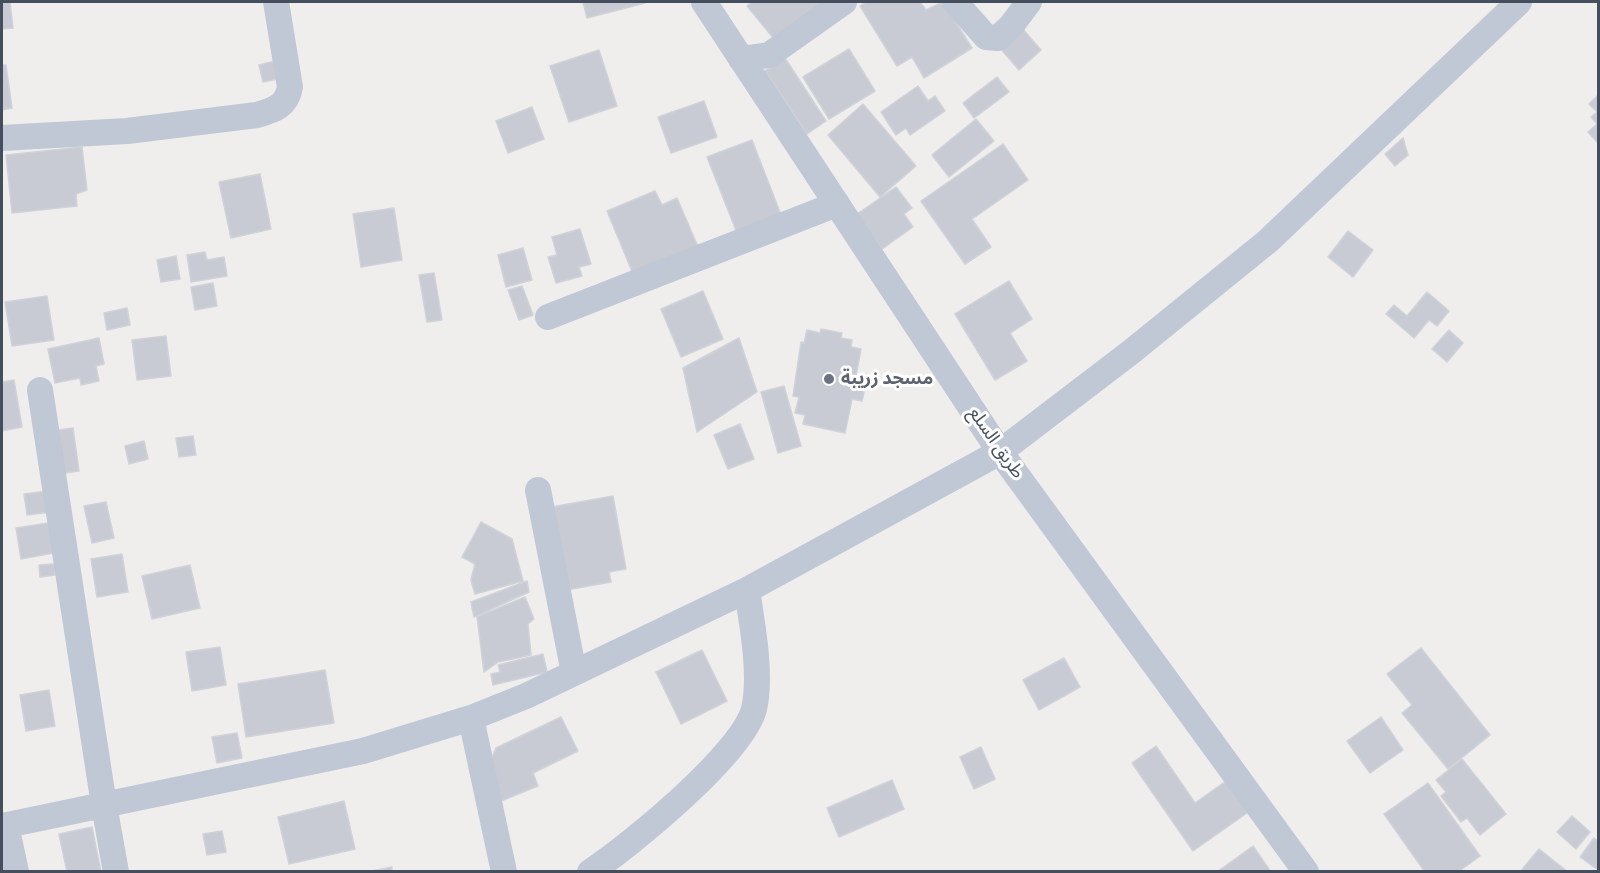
<!DOCTYPE html>
<html>
<head>
<meta charset="utf-8">
<style>
	body { margin:0 }
	#map { position:relative; width:1600px; height:873px; overflow:hidden; background:#f0eded; font-family:"Fira Sans Condensed",sans-serif }
	canvas { display:block }
	.frame { position:absolute; inset:0; border:3px solid #444e5c; pointer-events:none }
</style>
</head>
<body>
<div id="map">
<canvas width="1600" height="873"></canvas>
<div class="frame"></div>
</div>
<script>
const ctx = document.querySelector('canvas').getContext('2d');
ctx.lineJoin = 'round';
function fillPath(path, color) { ctx.fillStyle = color; ctx.fill(path, 'evenodd'); }
function stroke(path, color, width, dash) { ctx.strokeStyle = color; ctx.lineWidth = width; ctx.lineCap = dash ? 'butt' : 'round'; ctx.setLineDash(dash || []); ctx.stroke(path); }
function write(font, color, halo, rows, align = 'center') {
  ctx.font = font + ' "Fira Sans Condensed","Noto Sans Arabic",sans-serif'; ctx.lineWidth = 6; ctx.setLineDash([]); ctx.textBaseline = 'middle'; ctx.strokeStyle = halo; ctx.fillStyle = color; for (const [text, x, y, turn = 0] of rows) {
    ctx.save(); ctx.translate(x, y); ctx.rotate((+turn || 0) * Math.PI / 180); ctx.textAlign = isNaN(turn) ? turn : align; if (halo) ctx.strokeText(text, 0, 0); ctx.fillText(text, 0, 0); ctx.restore();
  }
}
const building = new Path2D(`
	M 2,2 L 10,2 L 13,28 L 2,29 Z
	M 583,2 L 645,2 L 645,3 L 587,18 Z
	M 752,2 L 833,2 L 779,45 L 747,6 Z
	M 866,2 L 920,2 L 926,10 L 943,2 L 972,48 L 924,78 L 912,57 L 897,66 L 860,6 Z
	M 1021,27 L 1041,50 L 1019,70 L 999,47 Z
	M 849,49 L 875,91 L 829,119 L 803,77 Z
	M 599,50 L 617,106 L 569,122 L 550,66 Z
	M 785,58 L 826,121 L 807,134 L 765,71 Z
	M 279,60 L 283,78 L 263,82 L 259,65 Z
	M 2,65 L 6,65 L 12,108 L 2,110 Z
	M 997,77 L 1009,92 L 974,118 L 963,103 Z
	M 918,86 L 928,101 L 935,96 L 945,111 L 910,135 L 906,128 L 896,135 L 881,112 Z
	M 1598,95 L 1598,143 L 1588,132 L 1597,124 L 1591,117 L 1597,112 L 1589,104 Z
	M 704,101 L 717,137 L 671,153 L 658,117 Z
	M 863,104 L 916,166 L 880,197 L 828,135 Z
	M 532,107 L 544,139 L 508,153 L 496,121 Z
	M 976,119 L 994,141 L 949,177 L 932,155 Z
	M 1403,138 L 1408,155 L 1395,166 L 1385,154 Z
	M 752,140 L 783,220 L 739,238 L 707,157 Z
	M 1003,144 L 1028,180 L 972,219 L 991,247 L 965,264 L 921,201 Z
	M 82,147 L 87,190 L 76,194 L 77,206 L 12,213 L 6,155 Z
	M 260,174 L 271,229 L 231,238 L 219,182 Z
	M 896,187 L 912,208 L 904,214 L 913,227 L 882,249 L 857,214 Z
	M 655,191 L 662,205 L 677,198 L 699,249 L 634,276 L 607,211 Z
	M 394,208 L 402,260 L 361,267 L 353,214 Z
	M 580,229 L 591,264 L 579,267 L 582,276 L 556,283 L 548,257 L 557,255 L 552,237 Z
	M 1348,231 L 1373,250 L 1353,277 L 1328,257 Z
	M 523,248 L 532,280 L 506,287 L 498,255 Z
	M 205,252 L 207,260 L 224,257 L 227,276 L 191,282 L 187,255 Z
	M 176,256 L 180,279 L 161,282 L 157,260 Z
	M 434,273 L 442,320 L 427,322 L 419,275 Z
	M 1009,281 L 1032,319 L 1010,333 L 1027,361 L 995,380 L 955,314 Z
	M 213,283 L 217,306 L 195,310 L 191,287 Z
	M 522,286 L 533,315 L 519,320 L 508,290 Z
	M 703,291 L 723,339 L 681,357 L 661,309 Z
	M 1427,292 L 1449,311 L 1437,326 L 1429,320 L 1414,338 L 1386,314 L 1394,305 L 1407,316 Z
	M 47,296 L 54,340 L 12,346 L 5,302 Z
	M 127,308 L 130,325 L 107,330 L 104,313 Z
	M 821,329 L 842,333 L 841,338 L 852,340 L 851,347 L 861,349 L 856,376 L 867,379 L 862,401 L 852,399 L 845,433 L 803,424 L 805,415 L 795,413 L 799,397 L 793,396 L 801,342 L 804,343 L 807,330 L 820,333 Z
	M 1449,330 L 1463,343 L 1447,362 L 1432,349 Z
	M 166,336 L 171,376 L 137,380 L 132,340 Z
	M 99,338 L 104,364 L 96,366 L 99,381 L 81,385 L 80,378 L 55,383 L 48,349 Z
	M 739,338 L 757,392 L 697,432 L 683,368 Z
	M 14,380 L 22,427 L 2,431 L 2,382 Z
	M 784,386 L 801,446 L 778,453 L 761,392 Z
	M 740,424 L 754,459 L 728,469 L 714,435 Z
	M 73,428 L 79,471 L 59,474 L 52,431 Z
	M 193,436 L 196,455 L 179,457 L 176,438 Z
	M 144,441 L 148,459 L 129,464 L 125,446 Z
	M 48,491 L 51,512 L 27,515 L 24,494 Z
	M 613,496 L 626,569 L 609,572 L 611,582 L 561,591 L 546,508 Z
	M 106,502 L 114,538 L 92,543 L 84,506 Z
	M 481,522 L 512,539 L 523,581 L 475,594 L 471,580 L 475,564 L 462,557 Z
	M 48,523 L 53,553 L 21,559 L 16,528 Z
	M 122,554 L 128,592 L 97,597 L 91,559 Z
	M 54,564 L 55,575 L 40,577 L 39,565 Z
	M 190,565 L 200,608 L 152,619 L 142,576 Z
	M 527,581 L 529,592 L 474,617 L 471,602 Z
	M 525,597 L 534,619 L 528,624 L 531,655 L 498,662 L 484,672 L 477,617 Z
	M 220,647 L 226,685 L 192,691 L 186,652 Z
	M 1421,648 L 1490,735 L 1448,769 L 1402,713 L 1412,705 L 1387,674 Z
	M 702,650 L 727,701 L 681,724 L 656,672 Z
	M 543,654 L 547,672 L 493,685 L 491,674 L 500,672 L 498,665 Z
	M 1064,658 L 1080,687 L 1039,710 L 1023,680 Z
	M 325,670 L 334,723 L 246,737 L 238,684 Z
	M 49,690 L 55,726 L 26,731 L 20,695 Z
	M 561,717 L 578,751 L 533,773 L 538,786 L 501,801 L 491,760 L 496,748 Z
	M 1381,717 L 1403,750 L 1370,773 L 1347,741 Z
	M 237,733 L 242,758 L 217,763 L 212,737 Z
	M 1156,746 L 1195,803 L 1226,781 L 1247,813 L 1193,851 L 1132,763 Z
	M 981,747 L 995,779 L 974,789 L 960,757 Z
	M 1462,759 L 1506,814 L 1480,835 L 1467,818 L 1461,822 L 1441,796 L 1446,792 L 1436,780 Z
	M 892,780 L 904,809 L 839,837 L 827,808 Z
	M 1428,783 L 1480,856 L 1458,872 L 1425,872 L 1384,814 Z
	M 344,801 L 355,849 L 289,864 L 278,817 Z
	M 1572,816 L 1590,832 L 1576,849 L 1557,832 Z
	M 92,827 L 101,872 L 67,872 L 59,834 Z
	M 222,831 L 226,852 L 207,855 L 203,834 Z
	M 1594,838 L 1598,841 L 1598,870 L 1580,857 Z
	M 1253,846 L 1271,872 L 1217,872 Z
	M 1539,849 L 1568,872 L 1520,872 Z
	M 392,867 L 392,872 L 367,872 Z`);
const minor = new Path2D(`
	M 704,2 L 1000,452 L 1306,872
	M 955,2 L 986,37 L 998,38 L 1011,26 L 1029,2
	M 741,59 L 769,55 L 844,2
	M 2,138 L 127,131 L 257,115 C 274,110 287,106 290,87 L 276,2
	M 548,317 L 837,204
	M 40,390 L 104,805 L 116,872
	M 538,490 L 574,673
	M 471,718 L 504,872
	M 6,825 L 16,872
	M 2,826 L 363,751 L 471,718 L 526,696 L 747,590 L 1000,452 L 1131,352 L 1268,241 L 1519,2
	M 590,872 C 631,845 742,754 754,709 C 762,675 752,624 747,590`);
const markers = [
	[829,379,6,"#6b7280"]
];
const worshipNames = [
	["مسجد زريبة",841,379]
];
const streetNames = [
	["طريق السلع",996,443,55]
];
fillPath(building, '#c8cbd3');
stroke(building, '#d0d2d9', 1.5);
stroke(minor, '#bfc8d4', 26);
for (const [x, y, r, color] of markers) { const dot = new Path2D(); dot.arc(x, y, r, 0, 2 * Math.PI); ctx.fillStyle = color; ctx.fill(dot); stroke(dot, '#fff', 2); }
write('bold 18px', '#5b616d', '#fff', worshipNames, 'left');
write('18px', '#444e5c', '#fff', streetNames);
</script>
</body>
</html>
